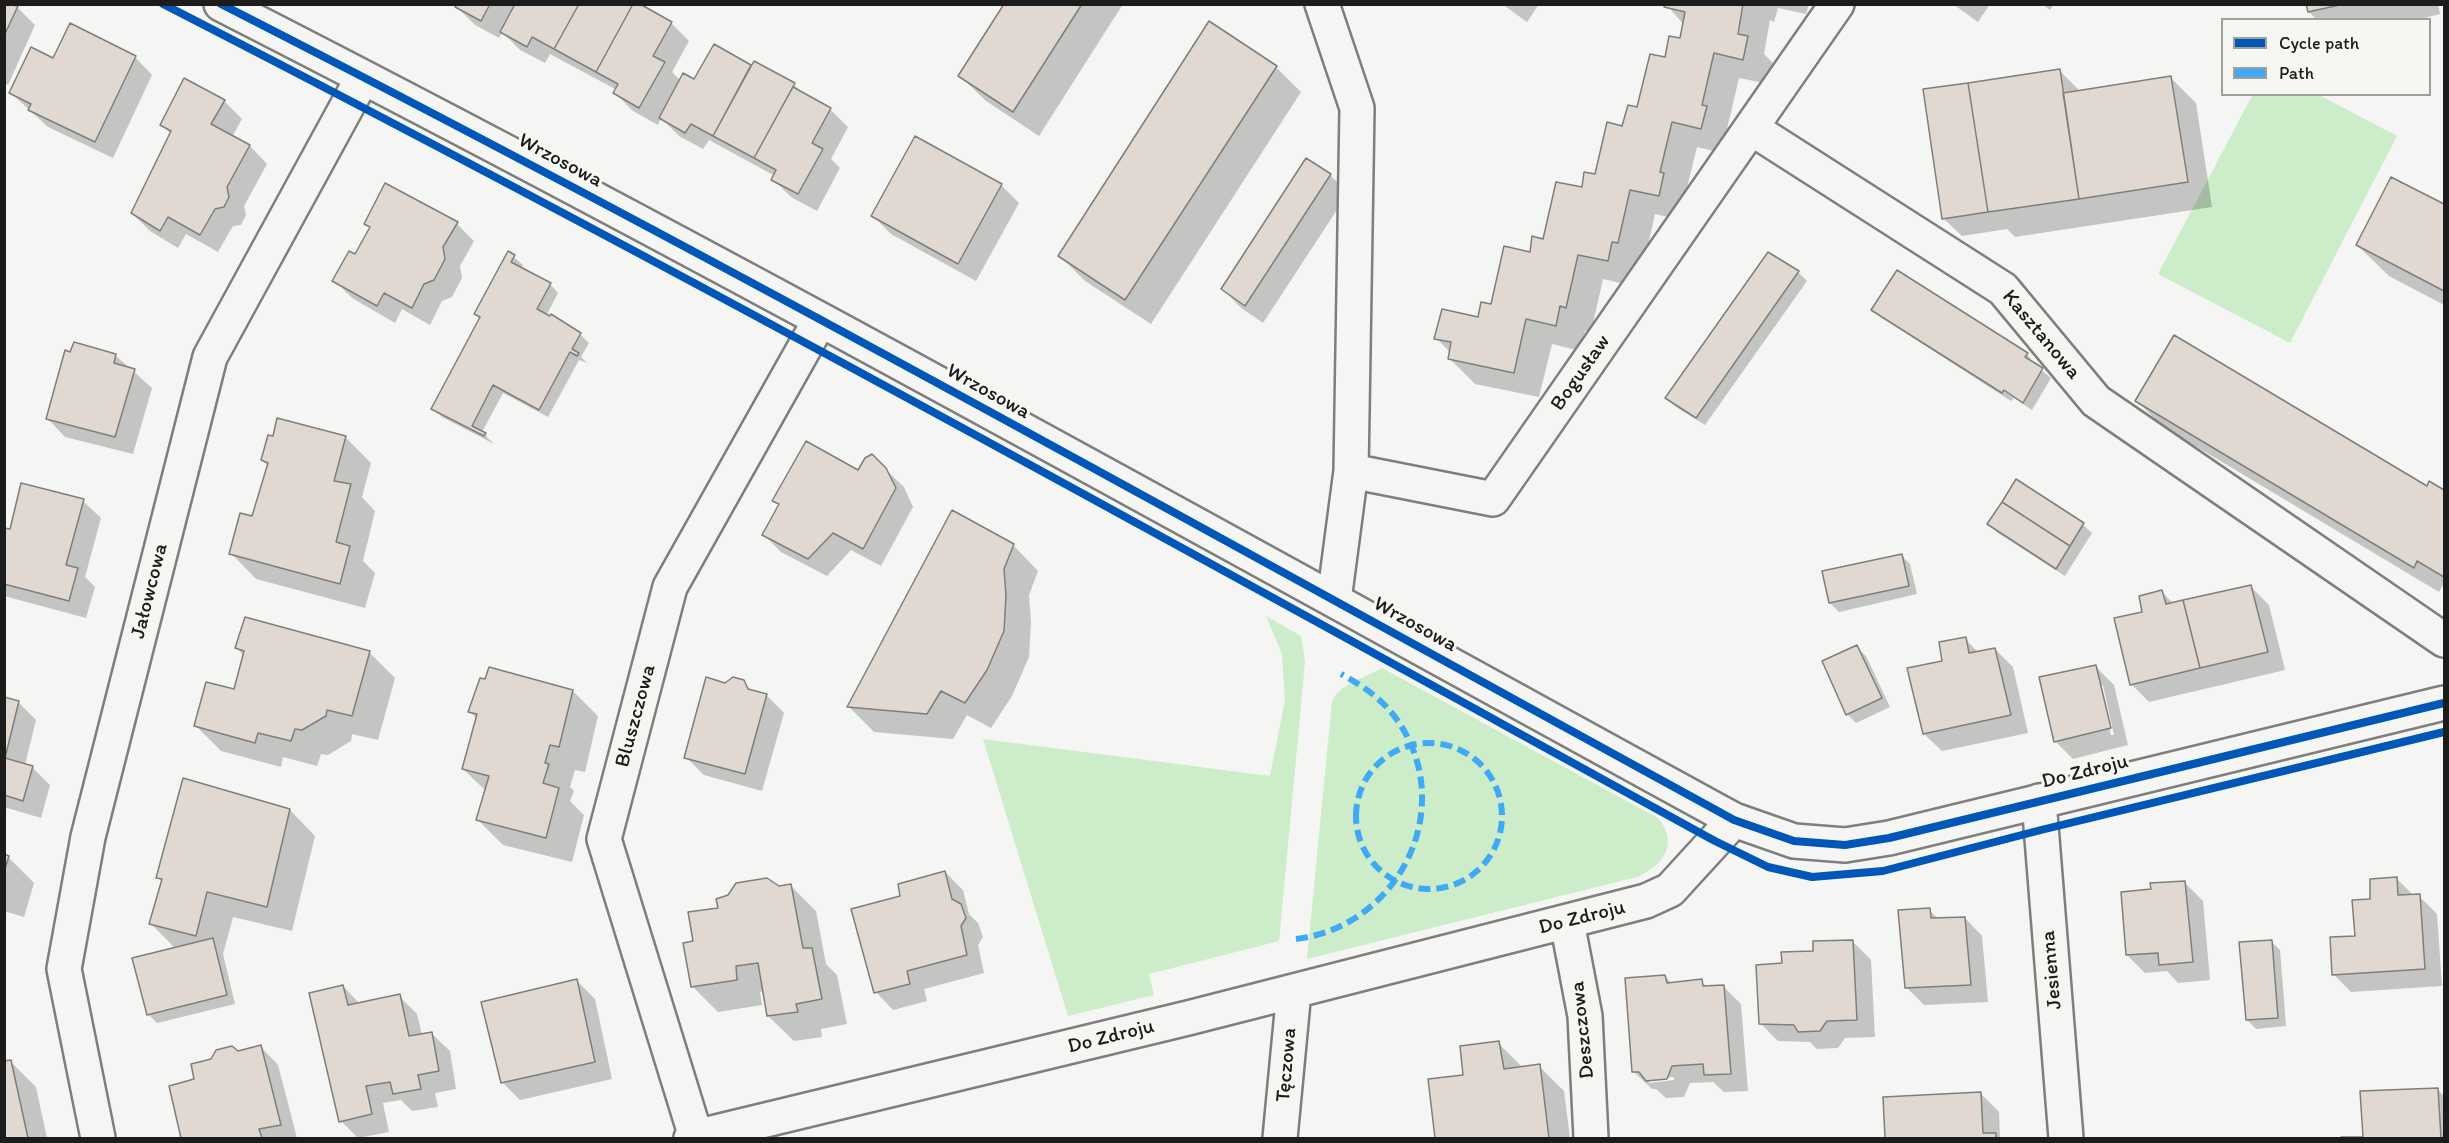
<!DOCTYPE html>
<html>
<head>
<meta charset="utf-8">
<style>
	body { margin:0 }
	#map { position:relative; width:2449px; height:1143px; overflow:hidden; background:#f5f5f3; font-family:Itim,sans-serif }
	canvas { display:block }
	.frame { position:absolute; inset:0; border:6px solid #1c1c1c; pointer-events:none }
	.legend { position:absolute; left:2221px; top:18px; width:210px; height:78px; box-sizing:border-box; background:#f6f6f2; border:2px solid #9f9f9c; margin:0; padding:8px 10px; list-style:none; font-size:18px; color:#1c1c1c }
	.legend li { display:flex; align-items:center; gap:12px; height:30px }
	.legend b { width:30px; border:2px solid #9f9f9c }
</style>
</head>
<body>
<div id="map">
<canvas width="2449" height="1143"></canvas>
<div class="frame"></div>
<ul class="legend">
<li><b style="height:8px;background:#0057b8"></b>Cycle path</li>
<li><b style="height:8px;background:#3fa9f5"></b>Path</li>
</ul>
</div>
<script>
const ctx = document.querySelector('canvas').getContext('2d');
ctx.lineJoin = 'round';
function fillPath(path, color) { ctx.fillStyle = color; ctx.fill(path, 'evenodd'); }
function stroke(path, color, width, dash) { ctx.strokeStyle = color; ctx.lineWidth = width; ctx.lineCap = dash ? 'butt' : 'round'; ctx.setLineDash(dash || []); ctx.stroke(path); }
function write(font, color, halo, rows, align = 'center') {
  ctx.font = font + ' Itim,sans-serif'; ctx.lineWidth = 6; ctx.setLineDash([]); ctx.textBaseline = 'middle'; ctx.strokeStyle = halo; ctx.fillStyle = color; for (const [text, x, y, turn = 0] of rows) {
    ctx.save(); ctx.translate(x, y); ctx.rotate((+turn || 0) * Math.PI / 180); ctx.textAlign = isNaN(turn) ? turn : align; if (halo) ctx.strokeText(text, 0, 0); ctx.fillText(text, 0, 0); ctx.restore();
  }
}
const green = new Path2D(`
	M 2253,94 L 2319,95 L 2397,136 L 2290,343 L 2158,274 Z
	M 1266,616 L 1301,636 L 1305,662 L 1279,941 L 1149,974 L 1154,995 L 1068,1016 L 983,739 L 1270,776 L 1285,700 L 1282,654 Z
	M 1382,668 L 1658,818 C 1679,844 1664,865 1637,877 L 1307,959 L 1332,701 C 1340,684 1366,677 1382,668 Z`);
const shadow = new Path2D(`
	M 4,4 L 17,7 L 35,25 L 8,85 L 4,83 Z
	M 458,4 L 642,4 L 648,10 L 671,23 L 689,41 L 672,72 L 681,81 L 695,81 L 714,46 L 752,67 L 754,63 L 794,85 L 806,96 L 830,109 L 848,127 L 831,159 L 840,168 L 817,211 L 791,197 L 773,179 L 775,176 L 709,140 L 703,149 L 679,136 L 661,118 L 658,125 L 633,111 L 615,93 L 617,90 L 550,54 L 545,63 L 520,50 L 502,32 L 499,38 L 475,25 L 457,7 Z
	M 1006,4 L 1123,4 L 1039,136 L 986,101 L 960,76 Z
	M 1502,4 L 1539,4 L 1527,22 Z
	M 1666,4 L 1809,4 L 1806,14 L 1778,8 L 1774,22 L 1770,20 L 1764,54 L 1773,63 L 1769,84 L 1739,78 L 1727,129 L 1731,133 L 1726,154 L 1697,147 L 1685,196 L 1685,221 L 1655,214 L 1643,268 L 1633,286 L 1603,279 L 1591,332 L 1585,331 L 1581,351 L 1552,344 L 1539,397 L 1475,384 L 1450,359 L 1451,353 L 1436,338 L 1479,319 L 1492,306 L 1531,254 L 1596,176 L 1623,127 L 1638,109 L 1666,59 L 1681,40 L 1684,25 Z
	M 1953,4 L 1990,4 L 1978,22 Z
	M 2042,4 L 2054,4 L 2050,10 Z
	M 2307,4 L 2438,4 L 2440,14 L 2416,20 L 2317,20 L 2309,12 Z
	M 135,57 L 152,75 L 113,158 L 48,127 L 11,93 L 54,60 Z
	M 1276,67 L 1301,92 L 1151,324 L 1085,281 L 1060,256 Z
	M 2059,70 L 2081,92 L 2171,78 L 2196,103 L 2212,207 L 2015,237 L 2007,229 L 1962,236 L 1944,219 Z
	M 184,80 L 224,101 L 242,119 L 232,137 L 250,146 L 267,164 L 244,206 L 246,215 L 241,225 L 233,226 L 218,252 L 186,234 L 178,248 L 150,231 L 132,213 L 171,134 L 162,125 Z
	M 916,138 L 1001,185 L 1019,203 L 976,281 L 891,234 L 873,216 Z
	M 1330,175 L 1348,193 L 1263,323 L 1240,307 L 1223,289 Z
	M 2391,179 L 2444,206 L 2444,305 L 2389,276 L 2357,245 Z
	M 366,224 L 457,224 L 474,241 L 460,266 L 462,278 L 452,297 L 442,301 L 430,325 L 402,309 L 395,323 L 352,298 L 334,280 L 355,256 L 371,228 Z
	M 509,253 L 523,265 L 521,269 L 550,284 L 558,293 L 546,316 L 580,334 L 589,343 L 581,357 L 587,363 L 579,360 L 548,417 L 503,393 L 482,432 L 494,444 L 442,417 L 433,408 L 481,319 L 476,314 Z
	M 1798,272 L 1807,281 L 1705,425 L 1676,407 L 1667,398 Z
	M 1873,310 L 2027,354 L 2035,365 L 2051,378 L 2032,410 L 2014,398 L 2011,401 L 1882,318 Z
	M 71,354 L 115,355 L 152,388 L 133,454 L 65,437 L 48,419 Z
	M 2137,401 L 2427,488 L 2430,483 L 2444,492 L 2444,587 L 2443,585 L 2439,592 L 2162,426 Z
	M 345,437 L 371,463 L 362,497 L 375,511 L 363,561 L 375,573 L 365,608 L 256,579 L 231,553 L 253,518 L 268,466 L 263,460 Z
	M 885,469 L 904,487 L 913,507 L 881,566 L 851,550 L 827,576 L 781,552 L 764,535 L 780,506 L 774,500 L 858,472 Z
	M 2016,481 L 2083,525 L 2092,533 L 2065,576 L 1998,533 L 1989,524 Z
	M 83,501 L 101,518 L 85,577 L 95,587 L 86,618 L 4,596 L 4,529 L 11,531 Z
	M 1013,545 L 1038,571 L 1029,595 L 1031,622 L 1029,657 L 1012,696 L 991,728 L 967,715 L 953,739 L 874,732 L 849,707 Z
	M 1901,555 L 1910,564 L 1917,594 L 1839,612 L 1830,603 Z
	M 2251,587 L 2269,605 L 2285,670 L 2149,702 L 2131,684 L 2144,613 L 2162,592 L 2174,604 Z
	M 246,619 L 370,653 L 395,678 L 378,740 L 352,734 L 351,741 L 328,755 L 321,754 L 317,766 L 283,757 L 281,767 L 221,751 L 196,726 L 235,691 L 244,656 L 237,648 Z
	M 1965,639 L 1979,653 L 1995,649 L 2013,667 L 2028,733 L 1942,751 L 1924,734 L 1944,662 Z
	M 1857,647 L 1866,656 L 1890,707 L 1856,723 L 1847,714 Z
	M 2096,667 L 2114,685 L 2128,745 L 2073,759 L 2055,741 ZM 2100,685 L 2103,685 L 2114,735 L 2111,735 Z
	M 743,682 L 753,692 L 766,695 L 784,713 L 762,791 L 704,775 L 686,757 L 725,685 Z
	M 573,691 L 598,716 L 585,772 L 575,770 L 570,787 L 574,791 L 570,801 L 584,815 L 572,862 L 503,845 L 478,820 L 486,791 L 463,769 L 477,719 L 470,712 Z
	M 4,698 L 18,702 L 36,720 L 25,765 L 32,767 L 50,785 L 41,818 L 4,807 Z
	M 290,810 L 315,836 L 292,931 L 233,917 L 223,954 L 235,1004 L 157,1023 L 148,1014 L 176,949 L 150,923 L 162,882 L 158,877 Z
	M 4,856 L 8,857 L 34,883 L 24,917 L 4,911 Z
	M 945,872 L 963,890 L 969,914 L 978,923 L 983,937 L 978,945 L 984,973 L 924,989 L 927,1001 L 893,1010 L 876,992 L 902,897 Z
	M 2397,879 L 2414,896 L 2419,896 L 2437,914 L 2442,986 L 2351,992 L 2333,974 L 2356,938 L 2372,900 Z
	M 2185,883 L 2203,901 L 2210,980 L 2178,983 L 2167,971 L 2145,973 L 2127,955 L 2153,891 Z
	M 791,886 L 816,911 L 826,964 L 837,975 L 847,1024 L 821,1029 L 822,1037 L 794,1041 L 768,1016 L 764,991 L 760,992 L 762,1005 L 718,1012 L 692,986 L 695,942 L 719,909 L 778,887 Z
	M 1929,910 L 1939,919 L 1965,918 L 1982,936 L 1988,1002 L 1924,1005 L 1906,987 Z
	M 2271,941 L 2280,950 L 2286,1026 L 2256,1029 L 2247,1020 Z
	M 1853,942 L 1871,960 L 1875,1037 L 1845,1038 L 1838,1048 L 1817,1049 L 1810,1042 L 1778,1041 L 1760,1023 L 1814,952 Z
	M 1665,976 L 1672,984 L 1701,981 L 1707,987 L 1723,986 L 1741,1004 L 1748,1091 L 1724,1092 L 1713,1082 L 1690,1083 L 1684,1097 L 1666,1098 L 1656,1089 L 1652,1089 L 1634,1072 ZM 1674,1077 L 1674,1080 L 1649,1083 L 1649,1079 Z
	M 577,981 L 595,999 L 612,1079 L 520,1100 L 502,1082 Z
	M 343,986 L 360,1004 L 399,996 L 417,1014 L 422,1035 L 432,1034 L 450,1051 L 456,1089 L 435,1093 L 438,1107 L 412,1111 L 401,1100 L 383,1103 L 389,1132 L 358,1138 L 341,1121 Z
	M 1498,1043 L 1523,1068 L 1539,1066 L 1564,1091 L 1570,1138 L 1437,1138 L 1430,1081 L 1465,1077 Z
	M 261,1047 L 278,1065 L 297,1138 L 183,1138 L 171,1087 L 196,1080 L 212,1060 Z
	M 10,1061 L 36,1087 L 47,1138 L 4,1138 L 4,1062 Z
	M 2437,1089 L 2444,1096 L 2444,1138 L 2343,1138 L 2365,1138 L 2361,1092 Z
	M 1981,1094 L 1999,1112 L 2000,1138 L 1887,1138 L 1884,1099 Z`);
const building = new Path2D(`
	M 4,4 L 18,6 L 4,36 Z
	M 457,4 L 490,4 L 481,21 L 455,7 Z
	M 515,4 L 579,4 L 554,49 L 532,37 L 527,47 L 500,32 Z
	M 579,4 L 633,4 L 596,72 L 554,49 Z
	M 633,4 L 640,4 L 672,22 L 653,56 L 665,62 L 639,108 L 613,93 L 618,84 L 596,72 Z
	M 1004,4 L 1082,4 L 1013,112 L 958,76 Z
	M 1665,4 L 1743,4 L 1738,34 L 1748,36 L 1743,60 L 1714,53 L 1702,105 L 1707,106 L 1701,129 L 1672,122 L 1660,172 L 1664,173 L 1659,196 L 1630,190 L 1618,243 L 1612,242 L 1608,261 L 1578,255 L 1566,308 L 1560,306 L 1556,326 L 1526,319 L 1514,373 L 1448,359 L 1451,342 L 1434,339 L 1442,309 L 1478,317 L 1481,302 L 1491,304 L 1504,246 L 1530,252 L 1532,236 L 1543,239 L 1556,182 L 1582,187 L 1584,172 L 1595,174 L 1607,122 L 1622,126 L 1628,105 L 1637,107 L 1650,54 L 1665,57 L 1669,36 L 1680,38 L 1685,12 L 1664,7 Z
	M 2306,4 L 2344,4 L 2308,12 Z
	M 1209,21 L 1277,66 L 1125,300 L 1058,256 Z
	M 70,23 L 136,56 L 95,142 L 28,110 L 31,104 L 9,93 L 31,47 L 53,58 Z
	M 714,44 L 751,65 L 713,136 L 691,124 L 685,133 L 659,118 L 683,73 L 694,79 Z
	M 754,61 L 795,83 L 754,158 L 713,136 Z
	M 2060,69 L 2079,199 L 1988,212 L 1968,83 Z
	M 2171,76 L 2188,182 L 2079,199 L 2063,93 Z
	M 184,78 L 225,100 L 211,124 L 250,145 L 227,187 L 229,197 L 224,207 L 215,209 L 200,235 L 168,217 L 160,231 L 131,213 L 171,131 L 160,125 Z
	M 1968,83 L 1988,212 L 1942,219 L 1923,89 Z
	M 793,87 L 831,108 L 812,143 L 823,149 L 798,194 L 771,180 L 776,170 L 754,158 Z
	M 915,136 L 1002,184 L 958,264 L 871,216 Z
	M 1306,158 L 1331,174 L 1245,306 L 1221,289 Z
	M 2391,177 L 2444,204 L 2444,291 L 2356,245 Z
	M 385,183 L 458,222 L 443,247 L 445,259 L 434,280 L 424,284 L 412,308 L 384,293 L 377,306 L 332,281 L 349,251 L 355,254 L 370,227 L 364,224 Z
	M 508,251 L 515,255 L 511,262 L 551,283 L 537,309 L 550,316 L 551,314 L 581,333 L 572,349 L 579,353 L 577,356 L 570,352 L 539,410 L 493,385 L 472,426 L 486,433 L 484,436 L 431,409 L 480,317 L 474,314 Z
	M 1768,252 L 1799,271 L 1696,418 L 1665,398 Z
	M 1897,270 L 2028,353 L 2025,357 L 2043,368 L 2023,403 L 2004,390 L 2002,393 L 1871,310 Z
	M 2174,335 L 2427,486 L 2429,481 L 2444,490 L 2444,577 L 2417,561 L 2414,568 L 2135,401 Z
	M 74,342 L 116,354 L 114,363 L 135,369 L 115,437 L 46,419 L 65,350 L 70,352 Z
	M 277,418 L 346,436 L 334,481 L 351,484 L 336,542 L 350,546 L 340,584 L 229,554 L 240,513 L 252,516 L 268,463 L 261,460 L 268,435 L 273,436 Z
	M 806,441 L 858,470 L 865,458 L 872,454 L 886,468 L 896,488 L 863,549 L 833,533 L 808,559 L 762,535 L 779,504 L 772,501 Z
	M 2016,479 L 2084,523 L 2070,546 L 2002,502 Z
	M 21,483 L 84,499 L 66,565 L 78,568 L 69,601 L 4,584 L 4,528 L 10,529 Z
	M 2002,502 L 2070,546 L 2056,569 L 1987,524 Z
	M 952,510 L 1014,544 L 1004,569 L 1006,595 L 1004,631 L 987,670 L 965,703 L 941,691 L 927,714 L 847,707 Z
	M 1902,554 L 1909,586 L 1829,603 L 1822,571 Z
	M 2251,585 L 2268,652 L 2200,668 L 2183,600 Z
	M 2162,590 L 2166,604 L 2183,600 L 2200,668 L 2130,685 L 2114,618 L 2142,612 L 2139,596 Z
	M 245,617 L 370,651 L 352,716 L 327,710 L 326,716 L 302,730 L 295,729 L 291,741 L 258,733 L 255,743 L 194,726 L 206,682 L 234,689 L 244,651 L 235,648 Z
	M 1966,637 L 1969,653 L 1995,648 L 2011,715 L 1923,734 L 1907,668 L 1942,661 L 1939,642 Z
	M 1857,645 L 1882,698 L 1846,715 L 1822,661 Z
	M 2096,665 L 2111,728 L 2054,742 L 2039,677 Z
	M 489,667 L 573,690 L 559,747 L 550,745 L 545,763 L 549,764 L 543,783 L 559,788 L 546,838 L 476,820 L 489,776 L 462,769 L 477,714 L 468,712 L 480,678 L 485,679 Z
	M 706,677 L 725,683 L 733,677 L 744,680 L 748,689 L 767,694 L 745,774 L 684,758 Z
	M 4,697 L 19,701 L 5,758 L 33,766 L 23,801 L 4,795 Z
	M 183,778 L 290,809 L 267,907 L 207,892 L 196,936 L 149,924 L 162,879 L 156,878 Z
	M 4,854 L 9,856 L 4,872 Z
	M 945,871 L 952,899 L 961,904 L 966,918 L 961,926 L 967,955 L 907,971 L 910,984 L 874,993 L 851,909 L 900,896 L 898,884 Z
	M 2397,877 L 2398,895 L 2420,894 L 2425,969 L 2332,975 L 2330,937 L 2355,936 L 2352,900 L 2370,899 L 2370,879 Z
	M 767,878 L 779,886 L 791,884 L 803,948 L 812,948 L 822,999 L 796,1004 L 798,1012 L 767,1016 L 758,963 L 736,966 L 737,980 L 691,987 L 683,943 L 693,941 L 688,912 L 718,908 L 716,899 L 728,895 L 736,883 Z
	M 2185,881 L 2193,962 L 2159,965 L 2158,953 L 2126,955 L 2121,892 L 2151,889 L 2150,883 Z
	M 1930,908 L 1931,918 L 1965,917 L 1971,985 L 1905,988 L 1898,910 Z
	M 213,938 L 227,995 L 147,1015 L 132,958 Z
	M 1853,940 L 1857,1020 L 1827,1021 L 1820,1031 L 1798,1032 L 1794,1025 L 1759,1024 L 1756,965 L 1782,963 L 1781,952 L 1813,951 L 1813,941 Z
	M 2272,940 L 2278,1018 L 2246,1020 L 2239,942 Z
	M 1665,975 L 1667,983 L 1702,979 L 1703,986 L 1724,985 L 1731,1074 L 1704,1075 L 1703,1064 L 1672,1066 L 1667,1079 L 1646,1081 L 1639,1072 L 1632,1072 L 1625,978 Z
	M 577,979 L 595,1062 L 501,1083 L 481,1002 Z
	M 343,985 L 348,1005 L 400,994 L 409,1036 L 432,1032 L 439,1071 L 418,1075 L 421,1089 L 393,1094 L 390,1082 L 366,1086 L 372,1114 L 339,1122 L 309,993 Z
	M 1499,1041 L 1504,1069 L 1540,1064 L 1549,1138 L 1435,1138 L 1428,1079 L 1463,1075 L 1460,1046 Z
	M 261,1045 L 281,1125 L 259,1129 L 262,1138 L 181,1138 L 169,1086 L 194,1079 L 191,1064 L 211,1059 L 216,1050 L 232,1046 L 238,1051 Z
	M 11,1060 L 28,1138 L 4,1138 L 4,1061 Z
	M 2438,1088 L 2441,1138 L 2341,1138 L 2341,1137 L 2363,1137 L 2360,1091 Z
	M 1981,1092 L 1983,1133 L 1996,1133 L 1996,1138 L 1885,1138 L 1883,1097 Z`);
const minor = new Path2D(`
	M 221,4 C 731,264 1231,545 1734,820 L 1794,841 L 1845,845 L 1889,838 L 2444,703
	M 1322,4 L 1357,108 L 1351,471 L 1334,600
	M 1751,128 L 2003,289 L 2096,401 L 2444,640
	M 1351,471 L 1493,499 L 1837,4
	M 2039,801 L 2066,1138
	M 1567,922 L 1585,1016 L 1591,1138
	M 696,1137 L 604,839 L 670,587 L 820,320
	M 98,1138 L 64,969 L 88,837 L 210,357 L 363,77
	M 691,1138 L 1188,1018 L 1646,901 L 1670,890 L 1734,820
	M 1280,1138 L 1294,991`);
const quiet = new Path2D(`
	M1356 816a73 73 0 1 1 146 0a73 73 0 1 1-146 0Z
	M 1296,939 C 1397,927 1457,812 1400,724 C 1385,701 1365,687 1341,674`);
const cycleway = new Path2D(`
	M 163,4 C 686,272 1200,558 1715,841 L 1768,867 L 1812,877 L 1883,871 L 2041,830 L 2444,732
	M 221,4 C 731,264 1231,545 1734,820 L 1794,841 L 1845,845 L 1889,838 L 2444,703`);
const streetNames = [
	["Wrzosowa",560,161,28],
	["Kasztanowa",2041,335,50],
	["Bogusław",1581,373,-55],
	["Wrzosowa",988,392,29],
	["Jałowcowa",150,591,-76],
	["Wrzosowa",1415,625,29],
	["Bluszczowa",636,716,-75],
	["Do Zdroju",2085,772,-14],
	["Do Zdroju",1582,918,-14],
	["Jesienna",2052,970,-95],
	["Deszczowa",1583,1030,-96],
	["Do Zdroju",1111,1037,-14],
	["Tęczowa",1287,1065,-85]
];
fillPath(green, '#ccecca');
fillPath(shadow, '#0003');
fillPath(building, '#e1d9d1');
stroke(building, '#7e7e7d', 1.5);
stroke(minor, '#7e7e7d', 38);
stroke(minor, '#f5f5f3', 33);
stroke(quiet, '#3fa9f5', 6, [12, 6]);
stroke(cycleway, '#0057b8', 8);
write('21px', '#1c1c1c', '#f6f6f2', streetNames);
</script>
</body>
</html>
